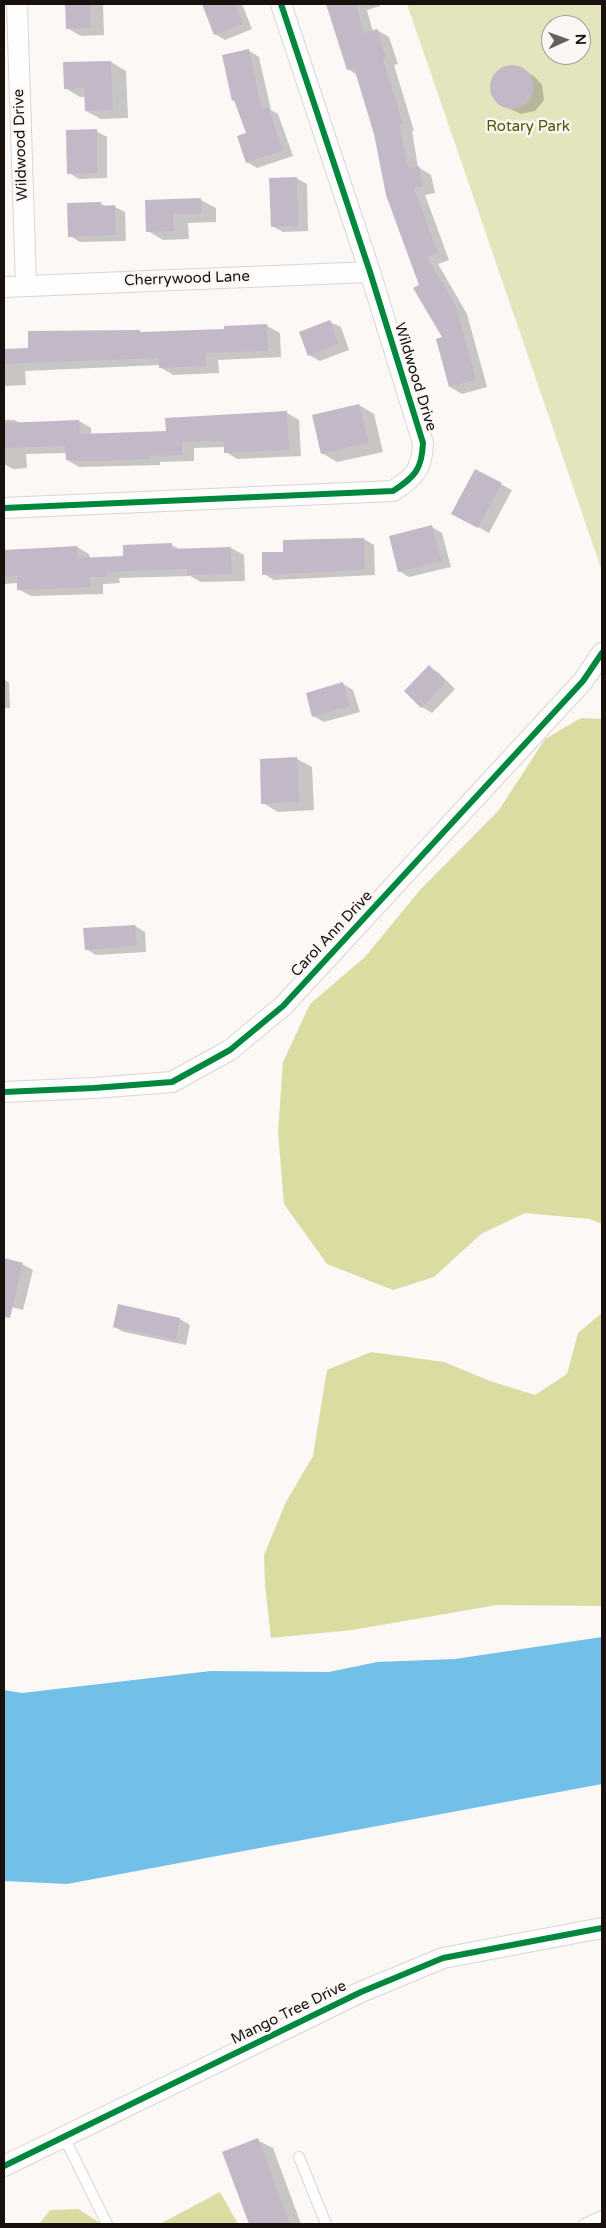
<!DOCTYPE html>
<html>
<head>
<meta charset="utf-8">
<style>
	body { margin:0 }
	#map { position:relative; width:606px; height:2228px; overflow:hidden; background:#fbf8f6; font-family:"Varela Round",sans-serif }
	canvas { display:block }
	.frame { position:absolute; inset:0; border:5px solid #17100c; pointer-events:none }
	.north { position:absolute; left:541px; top:15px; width:50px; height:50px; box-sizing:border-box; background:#fcf7f5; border:1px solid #a09b98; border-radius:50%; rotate:88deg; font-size:14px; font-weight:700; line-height:20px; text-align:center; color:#17100c }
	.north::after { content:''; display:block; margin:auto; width:18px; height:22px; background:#67615e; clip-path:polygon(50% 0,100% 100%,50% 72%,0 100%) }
</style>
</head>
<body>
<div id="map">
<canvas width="606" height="2228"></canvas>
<div class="frame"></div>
<div class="north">N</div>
</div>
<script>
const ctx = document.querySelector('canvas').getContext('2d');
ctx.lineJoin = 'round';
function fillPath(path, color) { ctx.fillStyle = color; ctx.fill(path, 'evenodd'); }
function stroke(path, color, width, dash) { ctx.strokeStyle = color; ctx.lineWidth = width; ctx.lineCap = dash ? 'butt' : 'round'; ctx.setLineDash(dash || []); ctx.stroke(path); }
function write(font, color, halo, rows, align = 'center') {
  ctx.font = font + ' "Varela Round",sans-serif'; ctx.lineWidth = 5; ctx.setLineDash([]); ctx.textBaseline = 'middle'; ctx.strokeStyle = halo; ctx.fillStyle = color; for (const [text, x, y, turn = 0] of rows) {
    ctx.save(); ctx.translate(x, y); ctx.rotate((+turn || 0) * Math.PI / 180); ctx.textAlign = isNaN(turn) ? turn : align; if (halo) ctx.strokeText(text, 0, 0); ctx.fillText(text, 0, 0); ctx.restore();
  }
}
const green = new Path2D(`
	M 407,4 L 602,4 L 602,571 ZM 551,25 L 581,25 L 581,55 L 551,55 Z`);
const forest = new Path2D(`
	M 581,718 L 602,719 L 602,1224 L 590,1219 L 525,1213 L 481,1234 L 434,1277 L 393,1290 L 327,1264 L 284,1204 L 278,1132 L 283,1062 L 310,1004 L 365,957 L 420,890 L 499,810 L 545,739 Z
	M 602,1313 L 602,1606 L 497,1605 L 352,1630 L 271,1638 L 265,1584 L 264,1555 L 286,1502 L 313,1456 L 327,1370 L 371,1352 L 444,1362 L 490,1381 L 535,1395 L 567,1374 L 578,1333 Z
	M 220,2192 L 238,2224 L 160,2224 Z
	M 78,2209 L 102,2224 L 39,2224 L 50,2210 Z`);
const water = new Path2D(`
	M 602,1637 L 602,1784 L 67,1884 L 4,1881 L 4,1690 L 22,1693 L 211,1671 L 329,1672 L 377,1662 L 455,1659 Z`);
const shadow = new Path2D(`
	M 67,4 L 103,4 L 104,35 L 81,36 L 67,28 Z
	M 203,4 L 242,4 L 252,29 L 225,40 L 215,34 Z
	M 327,4 L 380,4 L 380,6 L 367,10 L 373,32 L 377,30 L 389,37 L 398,64 L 394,65 L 414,131 L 412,131 L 418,167 L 431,175 L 435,193 L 425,195 L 449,260 L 438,264 L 467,314 L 487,387 L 462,394 L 450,387 L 444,338 L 420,285 L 357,75 L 348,69 Z
	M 249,51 L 259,57 L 271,110 L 278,114 L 293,156 L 257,168 L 247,162 L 247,133 L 236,102 L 233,100 Z
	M 111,62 L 126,71 L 128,118 L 101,119 L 86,111 L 85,97 L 80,97 L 65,88 L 64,63 Z
	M 516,67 L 534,76 L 542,85 L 544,100 L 535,111 L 521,114 L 498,103 L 492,91 L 492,84 L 498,73 L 503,69 Z
	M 96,131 L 107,137 L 107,178 L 79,179 L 69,173 Z
	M 296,178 L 307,184 L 308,231 L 283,232 L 272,226 Z
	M 201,200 L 216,208 L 216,222 L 188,223 L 189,239 L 163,240 L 148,231 L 147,201 Z
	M 100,203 L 107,207 L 115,207 L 125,212 L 126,241 L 80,242 L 70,236 Z
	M 330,322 L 341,327 L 349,350 L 320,361 L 309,355 Z
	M 267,326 L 280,333 L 281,357 L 218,360 L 219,373 L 173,375 L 160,367 L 160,365 L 25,371 L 26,385 L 4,386 L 4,350 L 30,349 L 139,331 L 143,333 L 226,330 Z
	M 359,405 L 374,414 L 383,452 L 337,462 L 322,453 Z
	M 287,413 L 299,420 L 301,456 L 237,459 L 226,452 L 225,447 L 194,448 L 194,461 L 160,462 L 160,465 L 79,467 L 67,460 L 67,453 L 26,454 L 27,468 L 13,469 L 4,464 L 4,420 L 14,420 L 20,423 L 79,421 L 91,428 L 91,435 L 167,433 L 166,419 Z
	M 476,471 L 512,490 L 489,533 L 453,513 Z
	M 432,527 L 442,533 L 451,567 L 409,577 L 399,571 Z
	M 364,539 L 374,545 L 375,575 L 274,580 L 264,574 L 285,553 Z
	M 172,545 L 181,550 L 231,548 L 244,555 L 245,581 L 201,582 L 190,576 L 119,578 L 120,583 L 103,584 L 103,594 L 31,596 L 18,589 L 18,583 L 4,584 L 4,551 L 77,547 L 89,554 L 90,559 L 124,557 Z
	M 429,667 L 439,673 L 455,689 L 432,713 L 422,707 Z
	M 4,679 L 9,683 L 10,708 L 4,708 Z
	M 343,684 L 353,690 L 360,712 L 324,722 L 313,716 Z
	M 297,759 L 312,767 L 314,810 L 278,812 L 263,803 Z
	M 135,926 L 145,932 L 146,952 L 96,955 L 86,949 Z
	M 4,1260 L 22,1264 L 33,1270 L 23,1310 L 4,1305 Z
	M 180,1319 L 190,1325 L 186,1345 L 124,1332 L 114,1327 Z
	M 257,2140 L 273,2148 L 301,2224 L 251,2224 L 224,2152 Z`);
const building = new Path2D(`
	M 65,4 L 90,4 L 91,28 L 66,29 Z
	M 202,4 L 235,4 L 243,24 L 214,35 Z
	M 326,4 L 356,4 L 364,33 L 377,29 L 386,58 L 383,59 L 403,124 L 400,125 L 408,168 L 419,166 L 423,187 L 414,188 L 438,253 L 427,257 L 456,306 L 476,380 L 449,387 L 436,339 L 442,337 L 413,288 L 419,285 L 386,195 L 374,134 L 354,68 L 347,70 Z
	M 249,49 L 262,109 L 268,107 L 283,150 L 246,163 L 237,136 L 246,133 L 234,100 L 232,101 L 222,55 Z
	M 111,61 L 113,110 L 85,111 L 84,88 L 64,89 L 63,62 Z
	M490 87a22 22 0 1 1 44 0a22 22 0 1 1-44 0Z
	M 97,129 L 97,173 L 67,174 L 66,130 Z
	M 297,177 L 298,226 L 271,227 L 269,178 Z
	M 201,198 L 202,214 L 173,214 L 174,231 L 146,232 L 145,200 Z
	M 101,202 L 101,206 L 115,205 L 116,235 L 68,237 L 67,203 Z
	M 330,320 L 339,344 L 308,356 L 299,332 Z
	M 267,324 L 268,351 L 206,353 L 206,366 L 159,368 L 159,358 L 4,364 L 4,349 L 28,348 L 28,331 L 140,330 L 140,332 L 224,329 L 224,326 Z
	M 359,404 L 369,443 L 321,454 L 312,415 Z
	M 287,411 L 289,450 L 224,453 L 224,441 L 182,442 L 182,455 L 149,456 L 149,459 L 97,461 L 66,460 L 65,446 L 4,448 L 4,423 L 79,420 L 80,434 L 166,431 L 165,418 Z
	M 475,469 L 502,483 L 478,528 L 451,514 Z
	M 432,525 L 441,561 L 398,572 L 389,536 Z
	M 364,538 L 365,570 L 262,575 L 262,552 L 283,552 L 283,540 Z
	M 172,543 L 172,549 L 231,547 L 232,574 L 187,575 L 187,569 L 107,572 L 107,577 L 90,577 L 91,587 L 17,590 L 17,576 L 4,577 L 4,550 L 77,546 L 78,558 L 123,556 L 123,545 Z
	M 429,665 L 446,682 L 421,708 L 404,691 Z
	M 343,682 L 350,706 L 312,717 L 306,693 Z
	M 297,757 L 299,802 L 261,804 L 260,759 Z
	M 135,925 L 137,946 L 85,950 L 83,928 Z
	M 4,1258 L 23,1263 L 10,1318 L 4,1317 Z
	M 118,1304 L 180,1318 L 176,1340 L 113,1327 Z
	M 258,2138 L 290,2224 L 249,2224 L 222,2152 Z`);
const service = new Path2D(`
	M 64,2137 L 107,2224
	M 299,2157 L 326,2224
	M 584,2224 L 602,2216`);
const minor = new Path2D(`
	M 17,4 L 26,286
	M 4,287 L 370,272
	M 4,508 L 393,491 C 415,477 422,469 423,443 L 370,272 L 281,4
	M 4,1092 L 94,1088 L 172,1082 L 230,1050 L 283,1006 L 583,681 L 602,653
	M 4,2166 L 361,1992 L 443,1958 L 602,1928`);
const cycleway = new Path2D(`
	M 4,508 L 393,491 C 415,477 422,469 423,443 L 370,272 L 281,4
	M 4,1092 L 94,1088 L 172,1082 L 230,1050 L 283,1006 L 583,681 L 602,653
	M 4,2166 L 361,1992 L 443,1958 L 602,1928`);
const parkNames = [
	["Rotary Park",528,127]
];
const streetNames = [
	["Wildwood Drive",21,145,-92],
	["Cherrywood Lane",187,279,-2],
	["Wildwood Drive",415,377,73],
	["Carol Ann Drive",332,934,-47],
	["Mango Tree Drive",289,2013,-26]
];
fillPath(green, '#e3e5bc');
fillPath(forest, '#dadca2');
fillPath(water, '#72bfe7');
fillPath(shadow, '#0003');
fillPath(building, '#c3b8c7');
stroke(service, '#dbd5d2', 12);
stroke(minor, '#dbd5d2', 22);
stroke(service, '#fefefe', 10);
stroke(minor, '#fefefe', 20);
stroke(cycleway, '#00873e', 6);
write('15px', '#515400', '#fcf7f5', parkNames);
write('15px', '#17100c', '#fcf7f5', streetNames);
</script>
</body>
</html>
